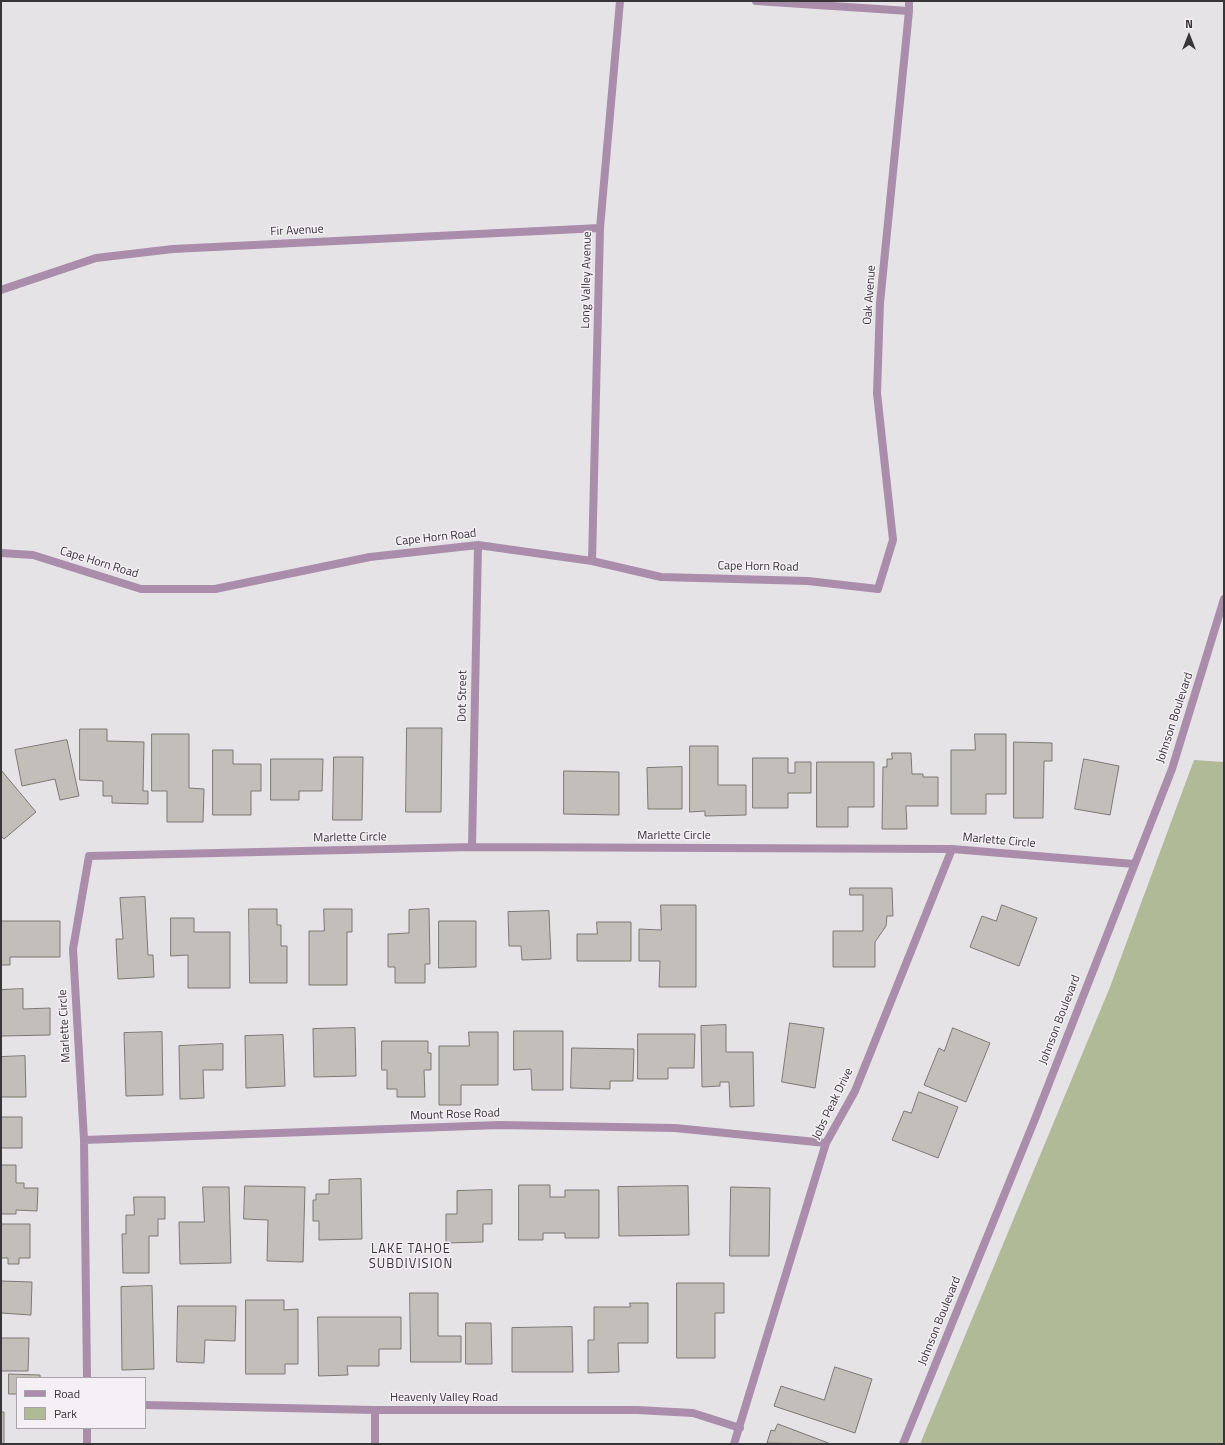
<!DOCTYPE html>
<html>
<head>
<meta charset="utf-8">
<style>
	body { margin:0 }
	#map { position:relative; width:1225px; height:1445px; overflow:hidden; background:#e6e3e7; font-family:"Titillium Web",sans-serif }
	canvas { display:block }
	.frame { position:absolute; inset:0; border:2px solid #373537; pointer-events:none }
	.legend { position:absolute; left:16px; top:1377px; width:130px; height:52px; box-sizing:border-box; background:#f4f0f5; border:1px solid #a8a5a9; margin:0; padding:5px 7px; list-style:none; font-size:12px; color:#373537 }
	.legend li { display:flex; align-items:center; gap:8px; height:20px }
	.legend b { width:20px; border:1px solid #a8a5a9 }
	.north { position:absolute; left:1169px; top:16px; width:40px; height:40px; -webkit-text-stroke:3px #f4f0f5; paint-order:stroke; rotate:0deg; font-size:11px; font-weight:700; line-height:16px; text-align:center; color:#373537 }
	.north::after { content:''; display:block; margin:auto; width:14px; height:18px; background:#373537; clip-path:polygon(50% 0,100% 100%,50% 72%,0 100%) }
</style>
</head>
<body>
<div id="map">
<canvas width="1225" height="1445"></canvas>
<div class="frame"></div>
<ul class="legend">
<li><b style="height:5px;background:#aa8dab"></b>Road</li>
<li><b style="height:11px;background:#b1ba97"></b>Park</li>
</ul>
<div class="north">N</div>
</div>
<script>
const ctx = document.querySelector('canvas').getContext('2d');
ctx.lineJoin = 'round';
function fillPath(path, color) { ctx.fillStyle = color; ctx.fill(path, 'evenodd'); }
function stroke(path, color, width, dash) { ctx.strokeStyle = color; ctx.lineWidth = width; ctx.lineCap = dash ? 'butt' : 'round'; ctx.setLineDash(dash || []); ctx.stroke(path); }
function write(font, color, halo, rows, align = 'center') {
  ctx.font = font + ' "Titillium Web",sans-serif'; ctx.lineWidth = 3; ctx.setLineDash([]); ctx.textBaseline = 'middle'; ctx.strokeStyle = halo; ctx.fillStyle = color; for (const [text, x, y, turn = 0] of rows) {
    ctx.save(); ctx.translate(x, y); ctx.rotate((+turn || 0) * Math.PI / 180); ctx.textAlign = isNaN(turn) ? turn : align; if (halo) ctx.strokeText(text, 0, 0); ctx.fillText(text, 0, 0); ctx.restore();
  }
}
const green = new Path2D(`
	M 1194,760 L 1224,762 L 1224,1444 L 920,1444 L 1110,987 Z`);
const building = new Path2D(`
	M 407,728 L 442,728 L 441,812 L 406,812 Z
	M 80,729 L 107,729 L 107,741 L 144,742 L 143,791 L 148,791 L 148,804 L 112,803 L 112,796 L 103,796 L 103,781 L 80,780 Z
	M 152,734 L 189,734 L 189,788 L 204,789 L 203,822 L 167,822 L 167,791 L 152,791 Z
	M 975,734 L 1006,734 L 1006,794 L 986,794 L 986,814 L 951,814 L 951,750 L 975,750 Z
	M 67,740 L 79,796 L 60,800 L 55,779 L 22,786 L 15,750 Z
	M 1014,742 L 1052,743 L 1052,761 L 1044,761 L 1043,818 L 1014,818 Z
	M 690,746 L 718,746 L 718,785 L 746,785 L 746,815 L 705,816 L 705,811 L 690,812 Z
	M 213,750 L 233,750 L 233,764 L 261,764 L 261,791 L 251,791 L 251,815 L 213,815 Z
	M 892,753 L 911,753 L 912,774 L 923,774 L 923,777 L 938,777 L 938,806 L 906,806 L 907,829 L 882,829 L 883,767 L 887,767 L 887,759 L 892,759 Z
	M 334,757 L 363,757 L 362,820 L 333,820 Z
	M 753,758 L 788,758 L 788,773 L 795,773 L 795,762 L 811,762 L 811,793 L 788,793 L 788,808 L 753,808 Z
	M 271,759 L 323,759 L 322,791 L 299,791 L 299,800 L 271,800 Z
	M 1084,759 L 1119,766 L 1110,815 L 1075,809 Z
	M 817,762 L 874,762 L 874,807 L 848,807 L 848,827 L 817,827 Z
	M 682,767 L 682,809 L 648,809 L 647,768 Z
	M 1,770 L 36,812 L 4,839 L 1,836 Z
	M 564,771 L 619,772 L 619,815 L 564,814 Z
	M 850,888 L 892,888 L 893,916 L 887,916 L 886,926 L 875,942 L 875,967 L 833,967 L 833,931 L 863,931 L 863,895 L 850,895 Z
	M 145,897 L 148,955 L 153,955 L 154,977 L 118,979 L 116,939 L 123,939 L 120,898 Z
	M 661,905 L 696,905 L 696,987 L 659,987 L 660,961 L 639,961 L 639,929 L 661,930 Z
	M 1002,905 L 1037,918 L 1019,966 L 970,947 L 982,916 L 996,921 Z
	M 249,909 L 277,909 L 277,925 L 281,925 L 281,946 L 287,946 L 287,983 L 250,983 Z
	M 324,909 L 352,909 L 352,932 L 347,932 L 347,985 L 309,985 L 309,931 L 324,931 Z
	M 429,909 L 430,964 L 425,964 L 425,983 L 395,983 L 395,967 L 388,967 L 388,934 L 409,933 L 409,910 Z
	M 549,911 L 551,959 L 522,960 L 521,946 L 509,946 L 508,912 Z
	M 171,918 L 194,918 L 194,932 L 230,932 L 230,988 L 188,988 L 188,955 L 171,956 Z
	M 1,921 L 60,921 L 60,957 L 10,957 L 10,965 L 1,965 Z
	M 439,921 L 476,921 L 476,967 L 439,968 Z
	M 597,922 L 631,922 L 631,961 L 577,961 L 577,934 L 597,934 Z
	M 23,989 L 23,1009 L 50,1008 L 50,1035 L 1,1036 L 1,990 Z
	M 790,1023 L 824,1028 L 815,1088 L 782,1082 Z
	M 726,1025 L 726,1052 L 753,1052 L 754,1106 L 730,1107 L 729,1082 L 720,1082 L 720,1086 L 702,1087 L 701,1026 Z
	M 355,1028 L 356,1076 L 314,1077 L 313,1029 Z
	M 953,1028 L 990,1043 L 966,1102 L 924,1085 L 939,1048 L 944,1051 Z
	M 514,1031 L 563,1031 L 563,1090 L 532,1090 L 531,1069 L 514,1070 Z
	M 162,1032 L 163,1095 L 126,1096 L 124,1033 Z
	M 469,1032 L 498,1032 L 498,1085 L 461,1085 L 461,1105 L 439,1105 L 439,1046 L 469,1046 Z
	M 638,1034 L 695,1034 L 694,1068 L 668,1068 L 668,1079 L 638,1079 Z
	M 283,1035 L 285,1086 L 246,1088 L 245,1036 Z
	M 382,1041 L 428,1041 L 428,1053 L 431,1053 L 431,1070 L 424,1070 L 425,1097 L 397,1097 L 397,1089 L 387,1089 L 387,1070 L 382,1070 Z
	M 223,1044 L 223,1070 L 203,1070 L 204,1098 L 180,1099 L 179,1046 Z
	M 572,1048 L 634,1049 L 633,1081 L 610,1081 L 610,1089 L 571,1088 Z
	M 25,1056 L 26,1097 L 1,1097 L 1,1057 Z
	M 919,1092 L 958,1107 L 938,1158 L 892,1140 L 904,1111 L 911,1113 Z
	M 1,1117 L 22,1117 L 22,1148 L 1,1148 Z
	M 1,1165 L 16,1165 L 16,1183 L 24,1183 L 24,1188 L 38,1188 L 37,1211 L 16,1210 L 16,1214 L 1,1214 Z
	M 361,1179 L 362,1239 L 319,1240 L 319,1221 L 313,1221 L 313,1200 L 316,1200 L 316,1194 L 329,1194 L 329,1180 Z
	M 519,1185 L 550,1185 L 550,1197 L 565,1197 L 565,1190 L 599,1190 L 599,1238 L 565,1238 L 565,1233 L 543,1233 L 543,1240 L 519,1240 Z
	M 245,1186 L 305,1187 L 303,1262 L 267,1261 L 268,1220 L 244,1219 Z
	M 688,1186 L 689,1235 L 619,1236 L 618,1187 Z
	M 203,1187 L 229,1187 L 231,1263 L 180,1264 L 179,1222 L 204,1222 Z
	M 731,1187 L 770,1188 L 769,1256 L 730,1256 Z
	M 492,1190 L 492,1224 L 483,1224 L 483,1242 L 446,1243 L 446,1214 L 457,1214 L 457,1191 Z
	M 134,1197 L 165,1197 L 165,1219 L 158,1219 L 158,1236 L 149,1236 L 149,1273 L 123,1273 L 122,1234 L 126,1234 L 126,1215 L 134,1215 Z
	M 1,1224 L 30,1224 L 30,1258 L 19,1258 L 19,1264 L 8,1264 L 8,1258 L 1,1258 Z
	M 1,1281 L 32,1282 L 31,1315 L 1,1313 Z
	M 677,1283 L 724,1283 L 724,1313 L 715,1313 L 715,1358 L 677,1358 Z
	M 152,1286 L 154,1369 L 122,1370 L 121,1287 Z
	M 410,1293 L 438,1293 L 438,1336 L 461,1336 L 461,1362 L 411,1362 Z
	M 246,1300 L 284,1300 L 284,1310 L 298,1309 L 298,1364 L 285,1364 L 285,1374 L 246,1374 Z
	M 630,1303 L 648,1303 L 648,1343 L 618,1343 L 619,1372 L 588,1373 L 588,1340 L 594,1340 L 594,1307 L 630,1307 Z
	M 178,1306 L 236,1306 L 235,1341 L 205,1340 L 204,1363 L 177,1362 Z
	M 318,1317 L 401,1317 L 401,1349 L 379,1349 L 379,1366 L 347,1366 L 348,1375 L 319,1376 Z
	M 466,1323 L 491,1323 L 492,1364 L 466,1364 Z
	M 572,1327 L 573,1372 L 512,1372 L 512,1328 Z
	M 1,1338 L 29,1338 L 28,1371 L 1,1371 Z
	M 835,1367 L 872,1379 L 855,1433 L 774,1406 L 781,1386 L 824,1400 Z
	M 9,1374 L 40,1375 L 40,1378 L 17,1378 L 17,1394 L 9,1394 Z
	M 1,1412 L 4,1412 L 4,1444 L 1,1444 Z
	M 778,1424 L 831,1444 L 767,1443 L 771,1430 L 774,1431 Z`);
const minor = new Path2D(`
	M 756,1 L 909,11
	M 1,290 L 96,258 L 173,249 L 600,228
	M 1,553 L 33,555 L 141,589 L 215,589 L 370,557 L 478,545 L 592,561 L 661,577 L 808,581 L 878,589 L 893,540 L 877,393 L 880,303 L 909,11 L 909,1
	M 592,561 L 600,228 L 620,1
	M 472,847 L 478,545
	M 84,1140 L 499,1125 L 675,1128 L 826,1143
	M 87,1378 L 84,1140 L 73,949 L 89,856 L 472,847 L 952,849 L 1134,864
	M 145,1405 L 375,1410 L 637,1410 L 693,1413 L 740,1428
	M 87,1428 L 87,1444
	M 375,1444 L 375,1410
	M 734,1444 L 826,1143 L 855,1091 L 952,849`);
const tertiary = new Path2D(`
	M 903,1444 L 1035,1119 L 1172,769 L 1224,599`);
const streetNames = [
	["Fir Avenue",297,231,-3],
	["Long Valley Avenue",587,280,-89],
	["Oak Avenue",870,295,-86],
	["Cape Horn Road",436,538,-6],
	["Cape Horn Road",99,563,17],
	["Cape Horn Road",758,567,1],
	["Dot Street",463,696,-89],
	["Johnson Boulevard",1175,718,-72],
	["Marlette Circle",674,836],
	["Marlette Circle",350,838,-1],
	["Marlette Circle",999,841,5],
	["Johnson Boulevard",1060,1020,-69],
	["Marlette Circle",65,1026,-93],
	["Jobs Peak Drive",833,1104,-64],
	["Mount Rose Road",455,1115,-2],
	["Johnson Boulevard",940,1321,-68],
	["Heavenly Valley Road",444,1398]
];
const neighbourhoodNames = [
	["LAKE TAHOE",411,1250],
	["SUBDIVISION",411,1265]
];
fillPath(green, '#b1ba97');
fillPath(building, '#c2beba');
stroke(building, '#7c7874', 1);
stroke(minor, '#aa8dab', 8);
stroke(tertiary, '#aa8dab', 8);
write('12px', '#373537', '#f4f0f5', streetNames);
ctx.letterSpacing = '1px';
write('13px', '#373537', '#f4f0f5', neighbourhoodNames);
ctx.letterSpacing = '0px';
</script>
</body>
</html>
